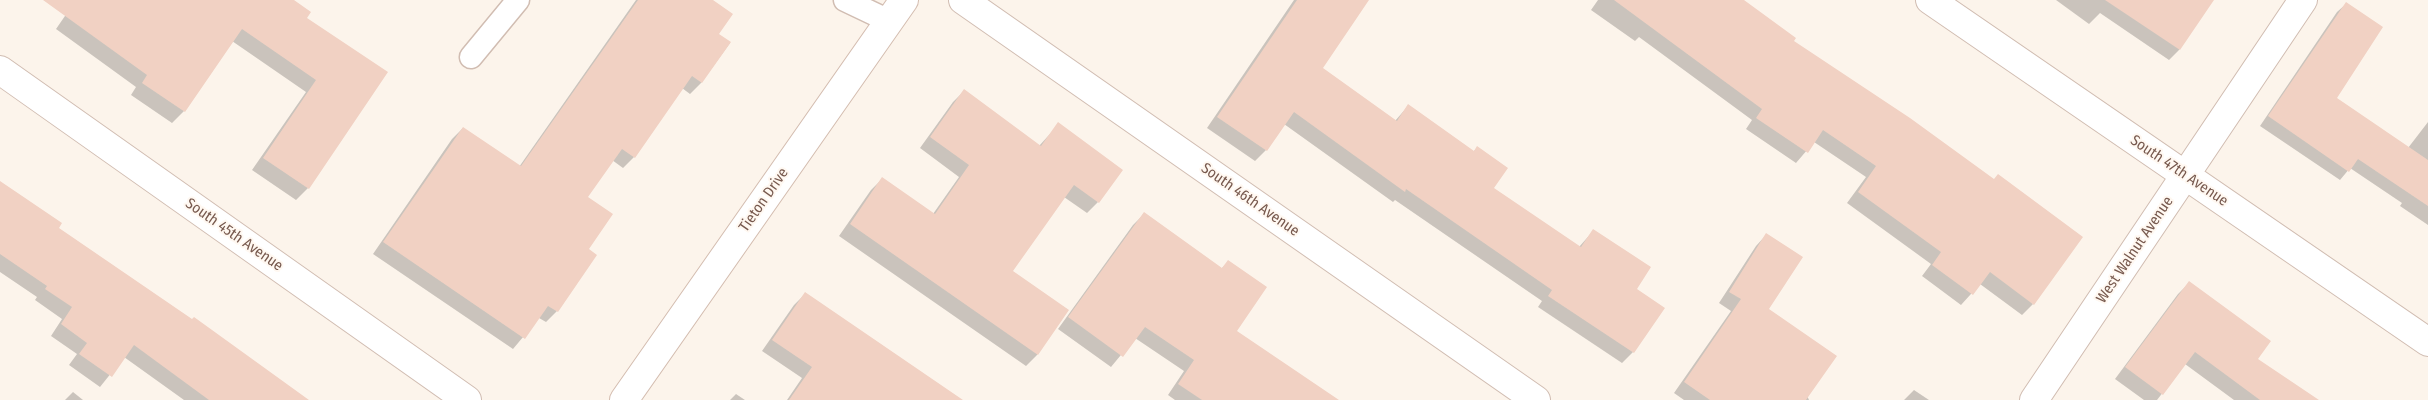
<!DOCTYPE html>
<html>
<head>
<meta charset="utf-8">
<style>
	body { margin:0 }
	canvas { display:block; background:#fcf4eb }
</style>
</head>
<body>
<canvas width="2428" height="400"></canvas>
<script>
const ctx = document.querySelector('canvas').getContext('2d');
ctx.lineJoin = 'round';
function fillPath(path, color) { ctx.fillStyle = color; ctx.fill(path, 'evenodd'); }
function stroke(path, color, width, dash) { ctx.strokeStyle = color; ctx.lineWidth = width; ctx.lineCap = dash ? 'butt' : 'round'; ctx.setLineDash(dash || []); ctx.stroke(path); }
function write(font, color, halo, rows, align = 'center') {
  ctx.font = font + ' "Fira Sans Condensed",sans-serif'; ctx.lineWidth = 4; ctx.setLineDash([]); ctx.textBaseline = 'middle'; ctx.strokeStyle = halo; ctx.fillStyle = color; for (const [text, x, y, turn = 0] of rows) {
    ctx.save(); ctx.translate(x, y); ctx.rotate((+turn || 0) * Math.PI / 180); ctx.textAlign = isNaN(turn) ? turn : align; if (halo) ctx.strokeText(text, 0, 0); ctx.fillText(text, 0, 0); ctx.restore();
  }
}
const shadow = new Path2D(`
	M 76,0 L 292,0 L 305,18 L 386,73 L 308,188 L 296,200 L 252,170 L 306,92 L 232,41 L 184,111 L 172,123 L 131,95 L 136,87 L 56,29 Z
	M 636,0 L 711,0 L 718,34 L 730,43 L 701,83 L 690,94 L 682,88 L 634,157 L 623,168 L 612,160 L 586,197 L 587,250 L 595,255 L 557,311 L 546,322 L 539,318 L 513,349 L 373,254 L 452,139 L 463,128 L 519,167 Z
	M 1294,0 L 1368,0 L 1321,69 L 1395,121 L 1408,106 L 1473,152 L 1477,148 L 1492,188 L 1579,247 L 1594,230 L 1635,289 L 1663,308 L 1633,352 L 1622,363 L 1538,307 L 1542,301 L 1395,200 L 1393,202 L 1284,124 L 1266,150 L 1255,161 L 1207,128 Z
	M 1598,0 L 1742,0 L 1792,41 L 2033,304 L 2022,315 L 1980,284 L 1961,305 L 1922,276 L 1931,264 L 1847,203 L 1866,177 L 1814,142 L 1796,163 L 1746,129 L 1752,120 L 1639,37 L 1635,41 L 1591,10 Z
	M 2056,0 L 2212,0 L 2179,50 L 2169,60 L 2100,13 L 2089,24 Z
	M 2346,4 L 2335,98 L 2408,148 L 2428,122 L 2428,225 L 2400,206 L 2402,203 L 2350,168 L 2340,180 L 2260,126 L 2337,12 Z
	M 964,91 L 1039,146 L 1059,124 L 1098,202 L 1087,213 L 1064,197 L 1011,271 L 1068,310 L 1037,355 L 1026,366 L 839,236 L 871,190 L 882,179 L 933,214 L 959,177 L 920,148 L 953,102 Z
	M 0,183 L 57,229 L 307,400 L 184,400 L 124,357 L 100,387 L 69,365 L 77,354 L 51,336 L 62,319 L 35,300 L 37,297 L 0,272 Z
	M 1144,214 L 1221,269 L 1228,262 L 1236,331 L 1308,400 L 1175,400 L 1168,395 L 1184,371 L 1135,338 L 1111,367 L 1058,329 L 1133,225 Z
	M 1766,235 L 1768,310 L 1809,400 L 1684,400 L 1674,393 L 1731,311 L 1719,303 L 1756,246 Z
	M 2189,283 L 2256,360 L 2317,400 L 2234,400 L 2185,364 L 2157,400 L 2144,400 L 2115,379 L 2178,294 Z
	M 805,294 L 933,400 L 787,400 L 802,378 L 762,351 L 794,305 Z
	M 1914,390 L 1929,400 L 1904,400 Z
	M 73,392 L 83,400 L 65,400 Z
	M 736,394 L 745,400 L 730,400 Z`);
const building = new Path2D(`
	M 43,0 L 294,0 L 311,12 L 307,18 L 388,72 L 309,189 L 263,158 L 316,80 L 242,29 L 185,112 L 142,83 L 147,75 Z
	M 638,0 L 713,0 L 733,14 L 719,34 L 731,42 L 702,83 L 692,76 L 635,158 L 622,149 L 588,197 L 613,214 L 589,249 L 597,255 L 558,312 L 548,306 L 525,339 L 383,242 L 463,127 L 521,166 Z
	M 1297,0 L 1369,0 L 1323,68 L 1397,121 L 1408,104 L 1474,151 L 1477,146 L 1508,168 L 1494,188 L 1581,247 L 1593,229 L 1651,267 L 1637,289 L 1665,308 L 1634,353 L 1548,296 L 1552,290 L 1406,189 L 1405,192 L 1294,112 L 1267,151 L 1217,117 Z
	M 1614,0 L 1744,0 L 1796,38 L 1794,41 L 1910,118 L 1994,179 L 1998,174 L 2083,237 L 2034,305 L 1990,272 L 1973,295 L 1932,265 L 1941,252 L 1858,192 L 1876,166 L 1823,130 L 1808,153 L 1756,118 L 1762,109 Z
	M 2105,0 L 2214,0 L 2180,50 Z
	M 2346,2 L 2383,27 L 2337,98 L 2428,160 L 2428,206 L 2358,159 L 2349,172 L 2268,116 Z
	M 964,89 L 1041,146 L 1058,122 L 1123,170 L 1099,203 L 1074,185 L 1013,271 L 1069,310 L 1038,355 L 850,224 L 882,177 L 935,214 L 969,165 L 930,137 Z
	M 0,181 L 62,223 L 59,228 L 192,319 L 194,317 L 309,400 L 209,400 L 134,345 L 112,377 L 79,354 L 87,343 L 61,324 L 72,307 L 45,289 L 47,286 L 0,254 Z
	M 1144,212 L 1222,268 L 1228,260 L 1267,287 L 1237,331 L 1339,400 L 1202,400 L 1178,384 L 1194,360 L 1145,327 L 1123,357 L 1068,317 Z
	M 1766,233 L 1803,257 L 1769,309 L 1837,356 L 1806,400 L 1710,400 L 1684,382 L 1741,299 L 1729,292 Z
	M 2189,281 L 2271,341 L 2258,359 L 2319,400 L 2260,400 L 2195,352 L 2163,395 L 2125,367 Z
	M 805,292 L 963,400 L 789,400 L 812,367 L 772,340 Z`);
const lane = new Path2D(`
	M 845,0 L 889,21
	M 471,57 L 518,0`);
const street = new Path2D(`
	M 963,0 L 1536,400
	M 1930,0 L 2428,342
	M 0,70 L 467,400
	M 2034,400 L 2303,0`);
const secondary = new Path2D(`
	M 624,400 L 904,0`);
const streetNames = [
	["South 47th Avenue",2179,171,34],
	["Tieton Drive",764,200,-55],
	["South 46th Avenue",1250,200,35],
	["South 45th Avenue",234,235,35],
	["West Walnut Avenue",2135,250,-56]
];
fillPath(shadow, '#0003');
fillPath(building, '#f1d1c3');
stroke(lane, '#d1bdb2', 25);
stroke(street, '#d1bdb2', 30);
stroke(secondary, '#d4bdb0', 30);
stroke(lane, '#fff', 22);
stroke(street, '#fff', 28);
stroke(secondary, '#fff', 28);
write('15px', '#77594e', '#fff8f1', streetNames);
</script>
</body>
</html>
